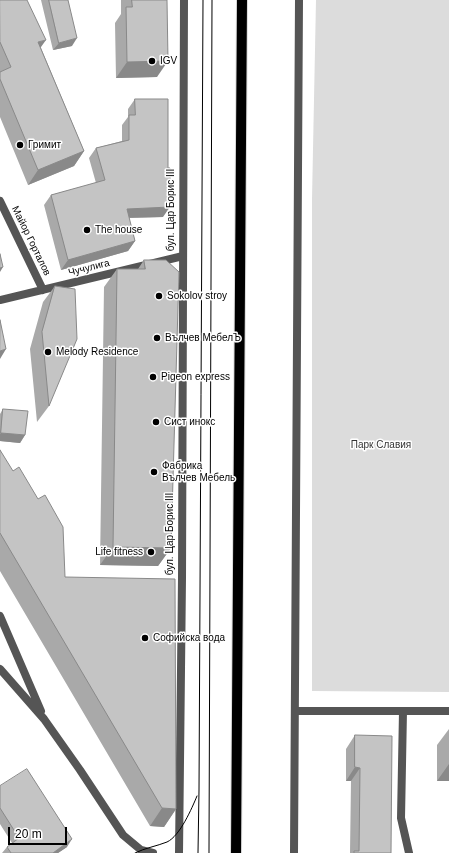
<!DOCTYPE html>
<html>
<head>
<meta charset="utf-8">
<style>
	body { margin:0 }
	#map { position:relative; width:449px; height:853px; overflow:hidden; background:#fff; font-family:Helvetica,sans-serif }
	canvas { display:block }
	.scale { position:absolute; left:8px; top:827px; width:59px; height:18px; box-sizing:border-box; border:2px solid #000; border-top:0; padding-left:5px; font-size:12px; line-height:14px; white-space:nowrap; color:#000; -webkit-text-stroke:3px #fff; paint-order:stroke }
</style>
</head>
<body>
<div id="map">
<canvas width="449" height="853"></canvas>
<div class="scale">20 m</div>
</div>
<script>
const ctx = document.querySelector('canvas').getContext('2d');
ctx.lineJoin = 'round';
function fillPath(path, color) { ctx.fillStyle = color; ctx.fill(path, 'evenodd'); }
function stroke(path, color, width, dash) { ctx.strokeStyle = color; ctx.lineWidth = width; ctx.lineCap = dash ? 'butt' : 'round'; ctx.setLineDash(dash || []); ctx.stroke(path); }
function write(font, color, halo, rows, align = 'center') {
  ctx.font = font + ' Helvetica,sans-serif'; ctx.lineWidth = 3; ctx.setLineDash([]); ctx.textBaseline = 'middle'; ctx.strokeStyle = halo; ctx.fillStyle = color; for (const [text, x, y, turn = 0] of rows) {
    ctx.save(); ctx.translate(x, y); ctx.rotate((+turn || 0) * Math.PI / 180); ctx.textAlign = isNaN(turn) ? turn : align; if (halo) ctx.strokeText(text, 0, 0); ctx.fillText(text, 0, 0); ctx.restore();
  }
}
const green = new Path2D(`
	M 316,0 L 449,0 L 449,692 L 312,691 L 312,199 Z`);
const service = new Path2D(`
	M 403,711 L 401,818 L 409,853`);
const minor = new Path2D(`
	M 0,201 L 43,290
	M 0,300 L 183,256
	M 0,616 L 41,711
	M 0,669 L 44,719 L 80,770 L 123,835 L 141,850 L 153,853
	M 295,711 L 449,711
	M 179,853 L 182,578 L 184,0
	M 294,853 L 299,0`);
const primary = new Path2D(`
	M 236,853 L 242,0`);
const tram = new Path2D(`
	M 135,853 C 145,848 157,846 167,842 C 180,836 192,808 197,796
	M 198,853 L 199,790 L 203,0
	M 209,853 L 212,0`);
const wall = new Path2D(`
	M 0,0 L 41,48 L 84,151 L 74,166 L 28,185 L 0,117 Z
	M 41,0 L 68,0 L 72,46 L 53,50 Z
	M 121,0 L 167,0 L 157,77 L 116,78 L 115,23 L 121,14 Z
	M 135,99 L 163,217 L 129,218 L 135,241 L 128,251 L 61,270 L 44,205 L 51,195 L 96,183 L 89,158 L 96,148 L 122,141 L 122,125 L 128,117 L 128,109 Z
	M 144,260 L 171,548 L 158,566 L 100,565 L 104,287 L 117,269 L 138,269 Z
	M 55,286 L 49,406 L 37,422 L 30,349 L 43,302 Z
	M 3,409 L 25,435 L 20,443 L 0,441 L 0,414 Z
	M 0,450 L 65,577 L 176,809 L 164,827 L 150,826 L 0,571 Z
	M 449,729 L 449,781 L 437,781 L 437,745 Z
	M 355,735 L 391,853 L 350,853 L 351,781 L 346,781 L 346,749 Z
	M 0,786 L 67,847 L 58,853 L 2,853 L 7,847 L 12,843 L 0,824 Z`);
const shadedWall = new Path2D(`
	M 77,38 L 72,46 L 53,50 L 59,43 Z
	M 46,40 L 36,54 L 38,42 Z
	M 168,61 L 157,77 L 116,78 L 127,62 Z
	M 84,151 L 74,166 L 28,185 L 38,170 Z
	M 170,207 L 163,217 L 120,218 L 127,209 Z
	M 135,241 L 128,251 L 61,270 L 68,260 Z
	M 3,267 L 0,272 L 0,268 Z
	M 6,349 L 0,359 L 0,351 Z
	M 1,433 L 25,435 L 20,443 L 0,441 L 0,434 Z
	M 113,547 L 171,548 L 158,566 L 100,565 Z
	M 449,764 L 449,781 L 437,781 Z
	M 355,767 L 360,768 L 351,781 L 346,781 Z
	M 162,808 L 176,809 L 164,827 L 150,826 Z
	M 72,839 L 67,847 L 58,853 L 53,853 Z`);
const building = new Path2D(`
	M 0,0 L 27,0 L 46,40 L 38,42 L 84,151 L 38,170 L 0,79 L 0,72 L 11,67 L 0,42 Z
	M 49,0 L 68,0 L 77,38 L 59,43 Z
	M 132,0 L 167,0 L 168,61 L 127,62 L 126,7 L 132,7 Z
	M 135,99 L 168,99 L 168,168 L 170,168 L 170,207 L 127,209 L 135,241 L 68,260 L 51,195 L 105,180 L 96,148 L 129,140 L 129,115 L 135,115 Z
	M 0,254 L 3,267 L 0,268 Z
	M 144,260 L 166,260 L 179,272 L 171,548 L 113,547 L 117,269 L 145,269 Z
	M 55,286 L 75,289 L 77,339 L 49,406 L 42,332 Z
	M 0,320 L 6,349 L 0,351 Z
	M 3,409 L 28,411 L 25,435 L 1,433 Z
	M 0,450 L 13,471 L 19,467 L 38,499 L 45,495 L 63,527 L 65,577 L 175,579 L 176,809 L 162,808 L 0,533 Z
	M 355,735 L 392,736 L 391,853 L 354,853 L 354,851 L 359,851 L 360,768 L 355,767 Z
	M 27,769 L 72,839 L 53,853 L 11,853 L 7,847 L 19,838 L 0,808 L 0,786 Z`);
const markers = [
	[152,61,4,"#000"],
	[20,145,4,"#000"],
	[87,230,4,"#000"],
	[159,296,4,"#000"],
	[157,338,4,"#000"],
	[48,352,4,"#000"],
	[153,377,4,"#000"],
	[156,422,4,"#000"],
	[154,472,4,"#000"],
	[151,552,4,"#000"],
	[145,638,4,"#000"]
];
const poiNames = [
	["IGV",160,61],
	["Гримит",28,145],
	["The house",95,230],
	["Sokolov stroy",167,296],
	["Вълчев МебелЪ",165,338],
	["Melody Residence",56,352],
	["Pigeon express",161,377],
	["Сист инокс",164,422],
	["Фабрика",162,466],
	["Вълчев Мебель",162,478],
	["Life fitness",143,552,"right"],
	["Софийска вода",153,638]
];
const streetNames = [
	["бул. Цар Борис III",171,210,-90],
	["Майор Горталов",31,241,64],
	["Чучулига",89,268,-14],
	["бул. Цар Борис III",170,534,-90]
];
const parkNames = [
	["Парк Славия",381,445]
];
fillPath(green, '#dcdcdc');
stroke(primary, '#dbdbdb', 12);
stroke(service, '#555', 8);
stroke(minor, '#555', 8);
stroke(primary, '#000', 10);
stroke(tram, '#000', 1);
fillPath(wall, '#a9a9a9');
fillPath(shadedWall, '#898989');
fillPath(building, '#c4c4c4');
stroke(building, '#898989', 1);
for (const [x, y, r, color] of markers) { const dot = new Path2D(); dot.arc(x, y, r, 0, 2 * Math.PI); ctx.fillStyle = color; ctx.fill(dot); stroke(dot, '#fff', 1.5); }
write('10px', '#000', '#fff', poiNames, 'left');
write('10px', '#000', '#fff', streetNames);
write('10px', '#333', '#fff', parkNames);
</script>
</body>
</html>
